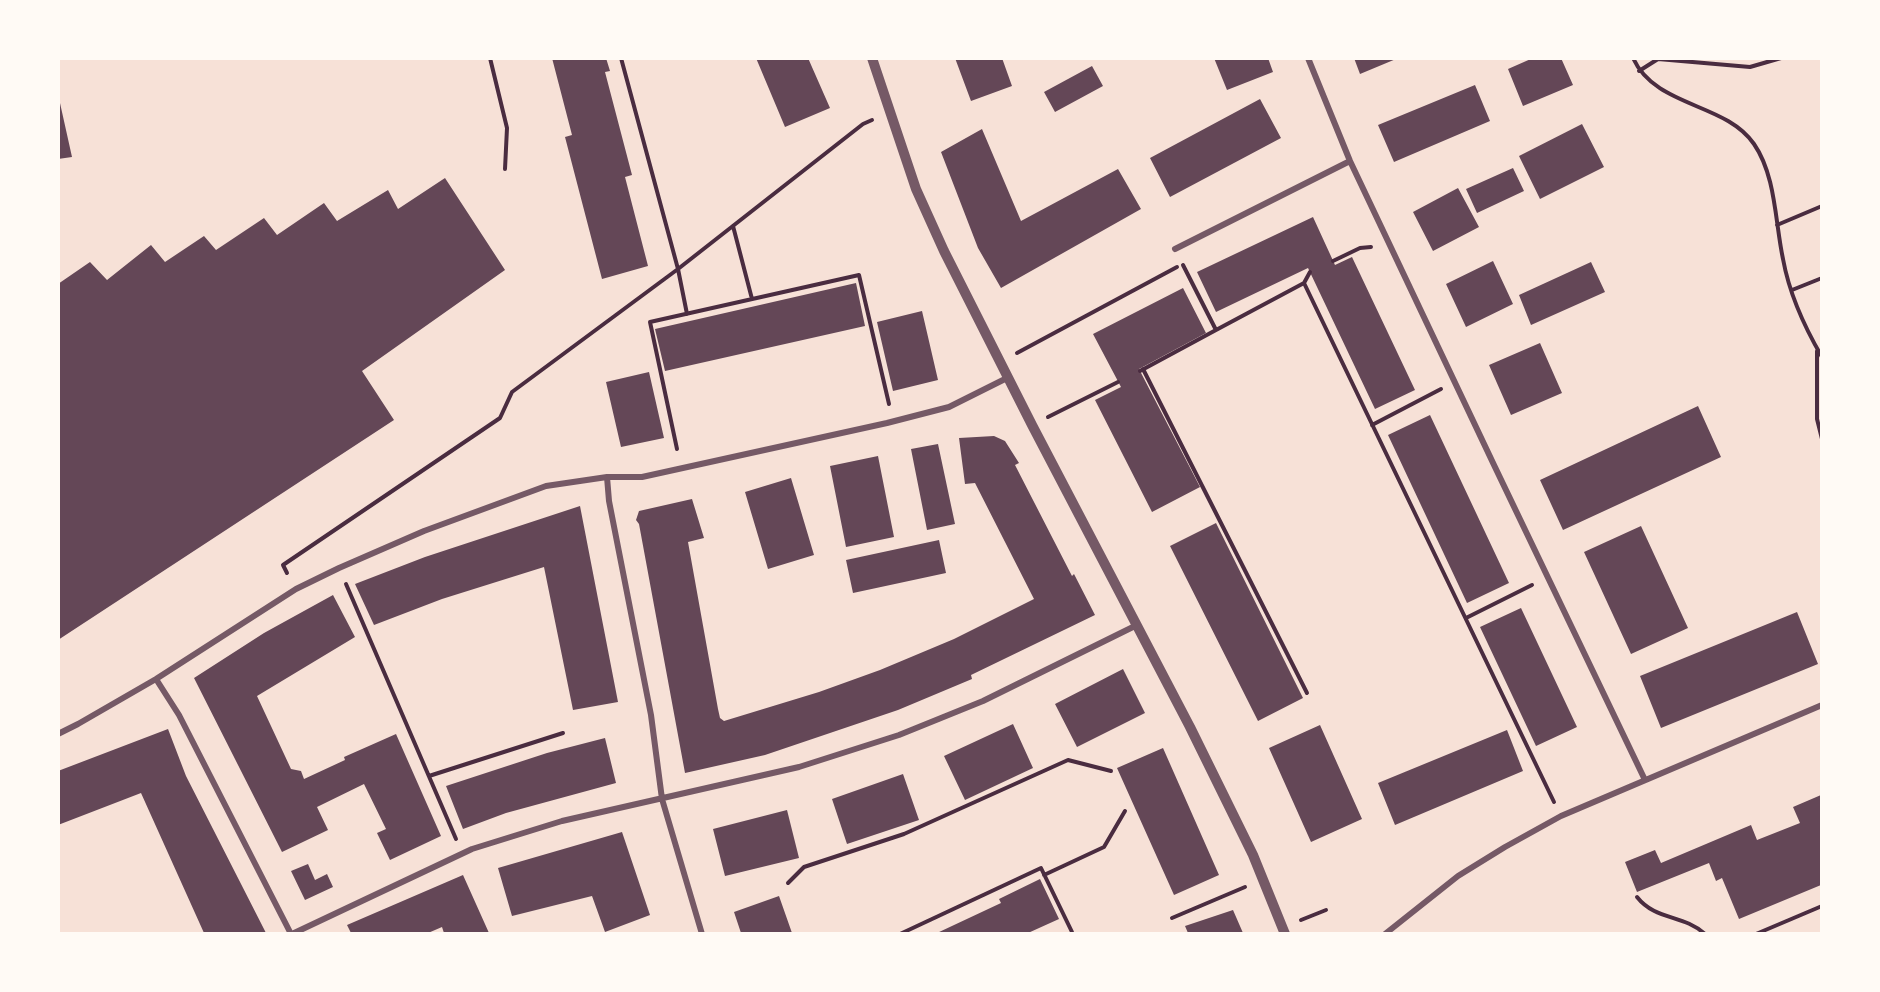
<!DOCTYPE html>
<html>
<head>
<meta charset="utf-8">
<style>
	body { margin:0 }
	#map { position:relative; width:1880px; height:992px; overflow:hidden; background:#f7e1d7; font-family:Roboto,sans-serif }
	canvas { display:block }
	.frame { position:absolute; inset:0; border:60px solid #fffaf5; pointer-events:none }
</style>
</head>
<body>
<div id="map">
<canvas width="1880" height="992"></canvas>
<div class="frame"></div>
</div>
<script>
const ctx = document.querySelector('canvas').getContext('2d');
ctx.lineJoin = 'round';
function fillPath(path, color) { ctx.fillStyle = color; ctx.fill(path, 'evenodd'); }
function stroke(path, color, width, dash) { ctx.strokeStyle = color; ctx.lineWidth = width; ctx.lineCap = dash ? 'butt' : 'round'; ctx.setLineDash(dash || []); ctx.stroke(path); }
const building = new Path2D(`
	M 552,58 L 606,58 L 610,71 L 605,72 L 632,175 L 625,177 L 648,266 L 602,279 L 565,137 L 572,135 Z
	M 756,58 L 808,58 L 830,108 L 785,127 Z
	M 955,58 L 1002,58 L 1012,86 L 971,101 Z
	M 1214,58 L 1268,58 L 1273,72 L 1227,90 Z
	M 1354,58 L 1396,58 L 1396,59 L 1360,74 Z
	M 1533,58 L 1561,58 L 1573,85 L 1523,106 L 1508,69 Z
	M 1092,66 L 1103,86 L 1055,112 L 1044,92 Z
	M 1475,85 L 1490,121 L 1394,162 L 1378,125 Z
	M 58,94 L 72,157 L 58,159 Z
	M 1260,99 L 1281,138 L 1170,197 L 1150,158 Z
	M 1582,124 L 1604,167 L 1540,199 L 1519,156 Z
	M 982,129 L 1021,221 L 1118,169 L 1141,209 L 1001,288 L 978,248 L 941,152 Z
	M 1513,168 L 1524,191 L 1477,213 L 1466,189 Z
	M 445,178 L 505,270 L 362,371 L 394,420 L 58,640 L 58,284 L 90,262 L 107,280 L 151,245 L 165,262 L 204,236 L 216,250 L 264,218 L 277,235 L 324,203 L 337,221 L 388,190 L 398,209 Z
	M 1458,188 L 1479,227 L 1433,251 L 1413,212 Z
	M 1313,217 L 1335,265 L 1352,257 L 1415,390 L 1375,409 L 1308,268 L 1216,312 L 1197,272 Z
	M 1493,261 L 1513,304 L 1466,327 L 1446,284 Z
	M 1591,262 L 1605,292 L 1531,325 L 1519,295 Z
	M 856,283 L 865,326 L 665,371 L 655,329 Z
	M 1183,288 L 1206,333 L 1139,369 L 1200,487 L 1152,512 L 1095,400 L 1121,387 L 1093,334 Z
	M 922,311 L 938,380 L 893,391 L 877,322 Z
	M 1540,343 L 1562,393 L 1511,415 L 1489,365 Z
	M 649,372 L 664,438 L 621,447 L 606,382 Z
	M 1698,406 L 1721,457 L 1563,530 L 1540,480 Z
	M 1430,415 L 1509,583 L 1467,603 L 1388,435 Z
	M 994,436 L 1005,441 L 1019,463 L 1015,465 L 1072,576 L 1074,574 L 1095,615 L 971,675 L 972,679 L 898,710 L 765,755 L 685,773 L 639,524 L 636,520 L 639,511 L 692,499 L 704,538 L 688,542 L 718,709 L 720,718 L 724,721 L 819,692 L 880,670 L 954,639 L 1034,599 L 975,483 L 965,484 L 959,438 Z
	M 938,444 L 955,524 L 927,530 L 911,449 Z
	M 878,456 L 894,537 L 846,547 L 830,466 Z
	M 791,478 L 814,555 L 768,569 L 745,492 Z
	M 580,506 L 618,702 L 573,710 L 544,567 L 442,599 L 374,625 L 355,584 L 425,557 Z
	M 1216,523 L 1303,698 L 1258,721 L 1170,546 Z
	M 1641,526 L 1688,628 L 1631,654 L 1584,552 Z
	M 939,540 L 946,573 L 853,593 L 846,560 Z
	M 333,595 L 355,637 L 257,696 L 291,769 L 301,771 L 304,779 L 345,760 L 344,757 L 396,734 L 441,836 L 390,860 L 377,833 L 386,829 L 364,784 L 317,807 L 328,830 L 282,852 L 194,678 L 264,633 Z
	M 1521,608 L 1577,727 L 1536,746 L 1480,627 Z
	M 1797,612 L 1818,664 L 1661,728 L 1640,676 Z
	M 1123,669 L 1145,713 L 1077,747 L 1055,704 Z
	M 1013,724 L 1033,768 L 965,800 L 944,756 Z
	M 1320,725 L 1362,819 L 1311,842 L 1269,748 Z
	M 168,729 L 186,776 L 266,933 L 204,933 L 141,793 L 58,825 L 58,771 Z
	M 1507,730 L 1523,771 L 1395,825 L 1378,783 Z
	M 605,738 L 616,783 L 506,813 L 463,829 L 446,786 L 547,753 Z
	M 1163,748 L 1219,875 L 1174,895 L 1117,768 Z
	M 903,774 L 919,820 L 847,844 L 832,799 Z
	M 1821,795 L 1821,885 L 1739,919 L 1722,878 L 1716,881 L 1709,863 L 1637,892 L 1625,862 L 1655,850 L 1661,863 L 1751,825 L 1757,840 L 1800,823 L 1793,807 Z
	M 787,810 L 799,858 L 725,876 L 713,829 Z
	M 622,832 L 650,915 L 605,932 L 592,896 L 512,916 L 498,868 Z
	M 308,864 L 315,880 L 327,874 L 333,887 L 305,900 L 291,871 Z
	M 463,875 L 489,933 L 444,933 L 442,927 L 428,933 L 351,933 L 347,925 Z
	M 1040,879 L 1059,919 L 1028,933 L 1015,933 L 1014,932 L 1011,933 L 937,933 L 1001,903 L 999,899 Z
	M 779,896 L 792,933 L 741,933 L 734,912 Z
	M 1233,910 L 1243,933 L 1188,933 L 1185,926 Z`);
const path = new Path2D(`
	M 490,58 L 507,128 L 505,169
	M 621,58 L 678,269 L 687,314
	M 1633,58 C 1656,108 1725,102 1754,144 C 1776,176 1775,222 1783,259 C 1789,292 1805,328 1822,357
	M 1639,71 L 1658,59 L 1750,67 L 1781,58
	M 1777,225 L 1822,206
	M 733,226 L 752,299
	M 1333,261 L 1360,248 L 1371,247
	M 1183,265 L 1216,330 L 1304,283 L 1554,802
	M 1304,283 L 1310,272
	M 1792,290 L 1822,278
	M 1817,351 L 1817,419 L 1822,439
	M 1017,353 L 1177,267
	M 1143,369 L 1307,693
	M 1140,371 L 1216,330
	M 1048,417 L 1118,382
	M 1372,425 L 1441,389
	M 677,449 L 650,322 L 859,275 L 889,404
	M 287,573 L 283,565 L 500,418 L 512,392 L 678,269 L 863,124 L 872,120
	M 346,584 L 456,839
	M 1466,618 L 1532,585
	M 429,776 L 563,733
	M 1044,875 L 1104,847 L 1125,811
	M 788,883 L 804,867 L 904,834 L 1068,760 L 1111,771
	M 1637,897 C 1656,921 1683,914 1705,934
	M 1172,918 L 1245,887
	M 1301,920 L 1326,910
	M 900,934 L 1041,868 L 1072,932
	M 1756,934 L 1822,906`);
const minor = new Path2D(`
	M 1308,58 L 1350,161 L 1494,465 L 1645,780
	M 1175,249 L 1350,161
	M 607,477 L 609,501 L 651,715 L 662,799 L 702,934
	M 156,679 L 179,715 L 291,934
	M 58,734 L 78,724 L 156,679 L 296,589 L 339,568 L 424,531 L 546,486 L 607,477 L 642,477 L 887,423 L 949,407 L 1007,378
	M 292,934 L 472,849 L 562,821 L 799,767 L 899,735 L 983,701 L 1137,625
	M 1385,934 L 1458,876 L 1505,847 L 1561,816 L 1822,705`);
const tertiary = new Path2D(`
	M 872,58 L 916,189 L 944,251 L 1032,425 L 1190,727 L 1253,855 L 1285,934`);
fillPath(building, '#644757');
stroke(path, '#4a2c40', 4);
stroke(minor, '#755966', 6);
stroke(tertiary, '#755966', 10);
</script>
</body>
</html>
